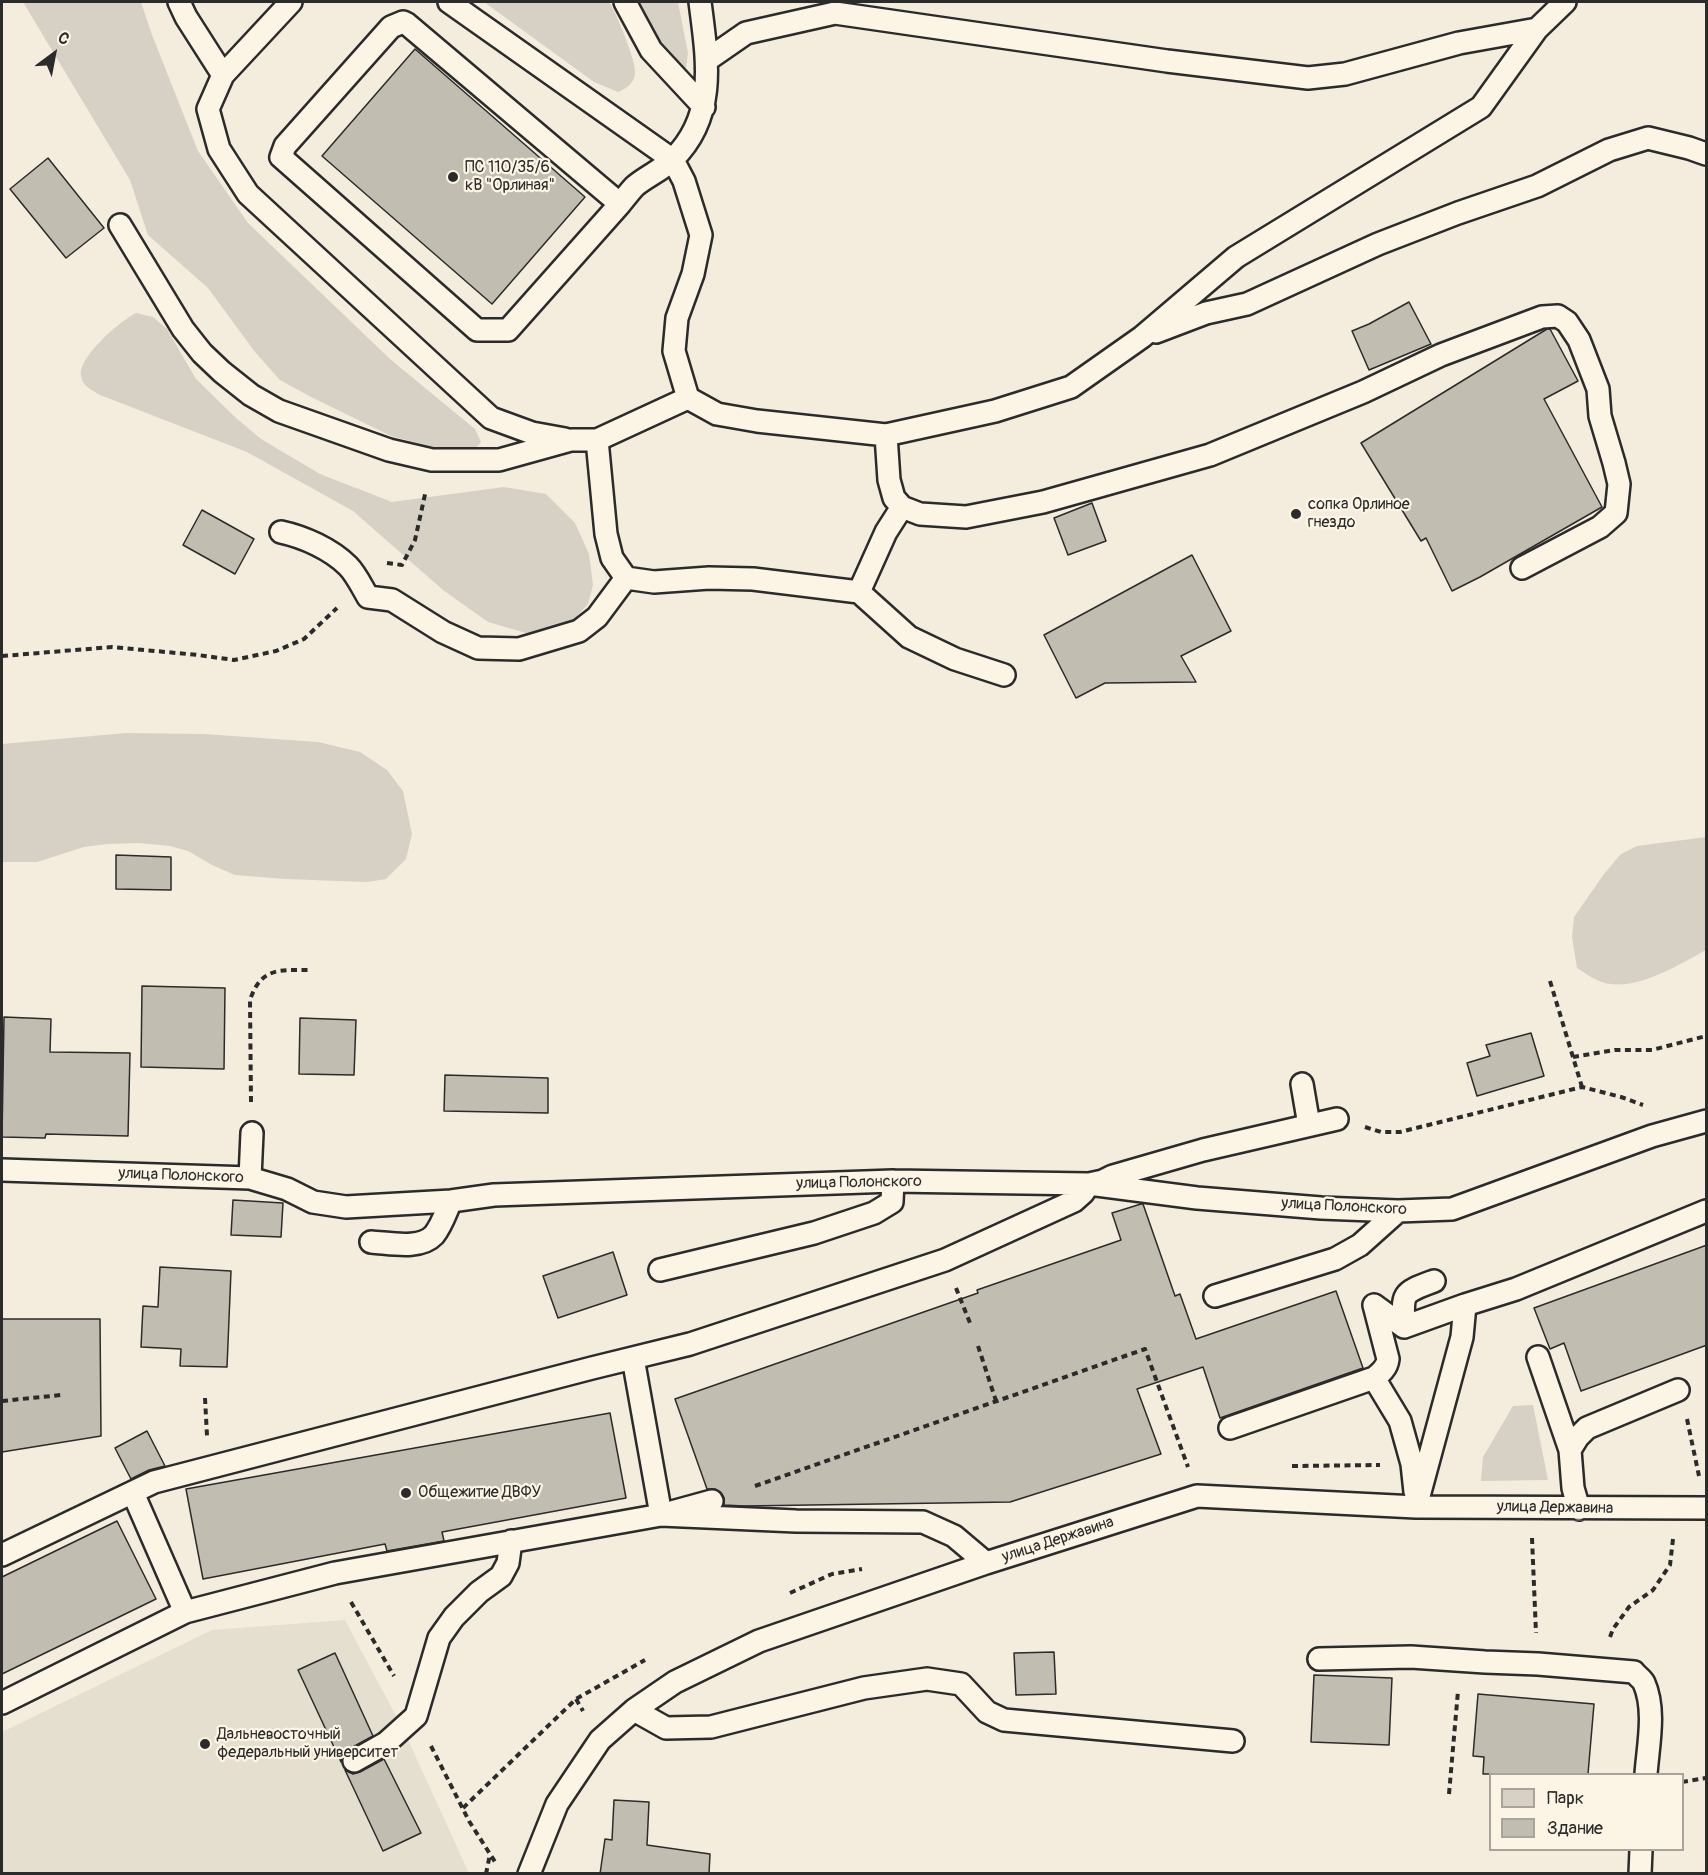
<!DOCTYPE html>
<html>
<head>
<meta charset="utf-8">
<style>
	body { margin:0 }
	#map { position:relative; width:1708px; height:1875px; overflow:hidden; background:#f4edde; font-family:Pangolin,sans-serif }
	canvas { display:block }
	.frame { position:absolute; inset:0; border:3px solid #2b2b2b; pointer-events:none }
	.legend { position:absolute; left:1489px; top:1773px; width:195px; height:78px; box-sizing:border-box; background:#fcf5e5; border:2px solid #a8a49b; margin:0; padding:8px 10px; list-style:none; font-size:18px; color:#2b2b2b }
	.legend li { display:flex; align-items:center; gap:12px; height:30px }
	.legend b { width:30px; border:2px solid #a8a49b }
	.north { position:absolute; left:24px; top:24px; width:60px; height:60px; -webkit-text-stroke:4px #fcf5e5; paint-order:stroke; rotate:32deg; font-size:16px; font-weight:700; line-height:24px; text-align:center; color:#2b2b2b }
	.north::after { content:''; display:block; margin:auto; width:21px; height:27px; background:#2b2b2b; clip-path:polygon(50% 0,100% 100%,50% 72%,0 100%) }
</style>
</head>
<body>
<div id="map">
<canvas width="1708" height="1875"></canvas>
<div class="frame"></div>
<ul class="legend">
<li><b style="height:16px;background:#d6d1c4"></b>Парк</li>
<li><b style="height:16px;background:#c2bdb1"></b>Здание</li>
</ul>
<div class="north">С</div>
</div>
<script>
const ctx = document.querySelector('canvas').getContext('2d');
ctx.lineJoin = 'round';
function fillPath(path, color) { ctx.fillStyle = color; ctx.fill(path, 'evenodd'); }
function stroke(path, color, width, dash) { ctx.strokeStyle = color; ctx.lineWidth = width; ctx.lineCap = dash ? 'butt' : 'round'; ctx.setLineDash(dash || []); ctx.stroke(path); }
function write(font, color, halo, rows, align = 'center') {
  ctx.font = font + ' Pangolin,sans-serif'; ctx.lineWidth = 4.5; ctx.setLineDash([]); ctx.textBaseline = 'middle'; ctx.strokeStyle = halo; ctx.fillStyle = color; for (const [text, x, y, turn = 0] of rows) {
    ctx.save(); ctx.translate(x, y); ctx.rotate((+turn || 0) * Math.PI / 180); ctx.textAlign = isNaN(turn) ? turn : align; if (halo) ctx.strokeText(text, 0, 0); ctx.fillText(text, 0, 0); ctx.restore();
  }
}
const built = new Path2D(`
	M 345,1620 L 403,1729 L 469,1873 L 2,1874 L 2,1732 L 212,1630 Z`);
const green = new Path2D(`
	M 23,2 L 141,2 L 152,35 L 198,151 L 248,223 L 390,359 L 475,429 L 481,442 L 475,449 L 444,450 L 391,436 L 311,397 L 280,380 L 255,352 L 208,288 L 148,235 L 130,180 Z
	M 484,2 L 609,2 C 616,12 636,61 635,72 C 635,83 627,88 618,92 L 594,82 Z
	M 636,2 L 678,2 L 688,53 L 686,68 L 671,62 Z
	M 136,313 L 153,317 L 167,329 L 196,379 L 235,417 L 261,439 L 320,474 L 392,502 L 504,487 L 546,494 L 575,523 L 589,554 L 593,585 L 588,604 L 561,634 L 540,637 L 488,622 L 443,590 L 353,511 L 247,452 L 100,395 C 92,390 82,386 81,376 C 78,357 120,321 136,313 Z
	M 126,733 L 204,734 L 318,742 L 360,752 L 387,770 L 403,791 L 412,834 L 406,859 L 386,879 L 367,882 L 285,879 L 235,875 L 212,865 L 188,851 L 170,846 L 139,843 L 107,844 L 84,847 L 37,862 L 2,862 L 2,744 Z
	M 1706,837 L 1706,950 C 1678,965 1630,996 1597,980 C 1590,977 1584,972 1577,968 L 1572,937 L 1574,917 L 1604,874 L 1621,854 L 1637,846 Z
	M 1533,1405 L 1548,1480 L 1481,1481 L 1483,1457 L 1513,1406 Z`);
const building = new Path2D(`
	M 415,49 L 585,197 L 492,304 L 322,156 Z
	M 48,158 L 104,228 L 66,258 L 10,189 Z
	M 1409,302 L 1431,344 L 1369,370 L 1352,331 L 1369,324 Z
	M 1547,329 L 1550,329 L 1578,381 L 1544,399 L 1602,507 L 1480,577 L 1452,591 L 1426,538 L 1421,541 L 1361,443 Z
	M 1092,503 L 1106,541 L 1068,555 L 1054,518 Z
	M 202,510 L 254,539 L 235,574 L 183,545 Z
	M 1192,555 L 1231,631 L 1181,656 L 1196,682 L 1105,683 L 1076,698 L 1044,635 Z
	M 116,855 L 171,857 L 171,890 L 116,889 Z
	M 142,986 L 225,988 L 224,1069 L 141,1067 Z
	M 4,1017 L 51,1019 L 50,1052 L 130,1053 L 128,1136 L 46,1134 L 45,1138 L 2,1137 Z
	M 300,1018 L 356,1020 L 354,1075 L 299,1074 Z
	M 1531,1033 L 1544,1076 L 1477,1096 L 1467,1063 L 1490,1056 L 1486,1045 Z
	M 445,1075 L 548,1078 L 548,1113 L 444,1111 Z
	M 233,1200 L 283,1203 L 281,1237 L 231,1235 Z
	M 1141,1204 L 1143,1204 L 1175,1296 L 1180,1294 L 1196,1339 L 1336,1291 L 1363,1368 L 1220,1418 L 1203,1367 L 1137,1389 L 1161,1454 L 1010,1502 L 744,1506 L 724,1505 L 724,1498 L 720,1492 L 715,1489 L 707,1489 L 675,1399 L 978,1293 L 977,1290 L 1121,1240 L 1112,1213 Z
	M 1707,1245 L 1707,1345 L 1581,1391 L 1564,1343 L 1550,1349 L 1534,1308 Z
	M 613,1252 L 627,1295 L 558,1318 L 543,1276 Z
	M 160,1267 L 231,1271 L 227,1367 L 180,1366 L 181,1349 L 141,1347 L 143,1306 L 158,1307 Z
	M 2,1319 L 100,1319 L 101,1436 L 2,1452 Z
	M 610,1413 L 626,1498 L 442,1532 L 444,1541 L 387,1551 L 385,1544 L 203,1579 L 186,1489 Z
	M 147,1431 L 165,1466 L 149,1470 L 131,1479 L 115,1448 Z
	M 117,1521 L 156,1599 L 2,1674 L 2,1577 Z
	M 1054,1652 L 1056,1694 L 1016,1695 L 1014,1653 Z
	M 335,1653 L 373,1736 L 347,1750 L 343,1755 L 341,1762 L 298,1670 Z
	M 1314,1675 L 1392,1678 L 1389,1745 L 1311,1742 Z
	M 1478,1694 L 1594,1704 L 1588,1774 L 1483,1774 L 1484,1757 L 1473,1756 Z
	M 384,1759 L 421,1833 L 383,1851 L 345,1770 L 353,1774 L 360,1772 Z
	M 614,1800 L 649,1802 L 647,1845 L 710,1854 L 709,1874 L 600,1874 L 605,1839 L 612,1840 Z`);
const path = new Path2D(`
	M 387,563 L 402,565 L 415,540 L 426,490
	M 2,656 L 112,647 L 198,655 L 234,660 L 276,651 L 304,639 L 337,608
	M 1550,981 L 1582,1087
	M 1573,1057 L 1615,1050 L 1652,1050 L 1706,1036
	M 251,1102 L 250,1000 C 261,967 280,970 309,970
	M 1365,1127 L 1381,1132 L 1400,1132 L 1582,1087 L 1621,1097 L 1643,1105
	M 956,1288 L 970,1323
	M 978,1346 L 996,1401
	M 205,1398 L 207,1436
	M 2,1401 L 61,1395
	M 1687,1419 L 1699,1476
	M 1292,1466 L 1380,1465
	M 755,1486 L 1145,1349 L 1188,1467
	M 1532,1538 L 1536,1633
	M 790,1593 L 832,1574 L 862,1569
	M 351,1602 L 394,1676
	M 1610,1637 L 1613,1629 L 1629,1607 L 1653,1590 L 1670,1565 L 1673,1539
	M 576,1699 L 583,1711
	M 431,1746 L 469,1821 L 497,1865
	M 1682,1782 L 1706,1778
	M 1449,1794 L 1458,1691
	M 463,1808 L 576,1699 L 645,1660
	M 486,1874 L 490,1854`);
const service = new Path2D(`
	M 179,2 L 186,17 L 223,75 L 208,109 L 219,149 L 248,194 L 491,418 L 532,433 L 565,439
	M 625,2 L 651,50 L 704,107
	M 707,60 L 746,33 L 835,13 L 1167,61 L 1308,78 L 1345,74 L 1459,43 L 1537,29
	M 223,75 L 291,2
	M 620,204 L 407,24 L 403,22 L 391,27 L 285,146 L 281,157 L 477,330 L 508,330 L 620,204 C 625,198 630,191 635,186 C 647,176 662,170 673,159 C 718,115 707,58 700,2
	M 120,225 L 183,329 L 202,353 L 222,372 L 251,395 L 279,411 L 389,450 L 432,460 L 499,460 L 571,440 L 597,440 L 688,398 L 674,351 L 677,318 L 693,274 L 701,235 L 684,181 L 673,160 L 449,2
	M 1156,332 L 1206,313 L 1247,304 L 1378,244 L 1458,213 L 1537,186 L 1609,150 L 1648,138 L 1689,148 L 1706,154
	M 688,398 L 717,414 L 757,421 L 886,435 L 889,480 L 894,498 L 902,507 L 920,514 L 966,517 L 1043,502 L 1210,455 L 1363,392 L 1441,355 L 1542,317 L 1558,316 L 1567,322 L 1579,340 L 1598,389 L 1600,416 L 1614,463 L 1619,484 L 1616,513 L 1600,527 L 1522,568
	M 886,435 L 995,411 L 1071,387 L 1142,337 L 1236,257 L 1481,107 L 1537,29 L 1565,2
	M 597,440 L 606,534 L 612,558 L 626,578
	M 281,532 C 304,537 331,549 348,566 C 356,574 362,587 368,597 L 392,600 L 443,632 L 478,648 L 519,649 L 579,631 L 597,617 L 626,578 L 654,582 L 709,578 L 753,579 L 859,592 L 909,637 L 955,659 L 1004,675
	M 859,592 L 886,532 L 902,507
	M 1302,1084 L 1309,1125
	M 2,1170 L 250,1178 L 287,1189 L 313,1202 L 346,1207 L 451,1201 L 494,1195 L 893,1181 L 1089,1184 L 1197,1198 L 1321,1208 L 1398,1211 L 1452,1209 L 1652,1136 L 1706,1121
	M 250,1178 L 252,1133
	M 371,1242 C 390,1243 420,1250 434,1235 C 442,1225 446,1212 451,1201
	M 660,1270 L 814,1233 L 874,1213 L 892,1202 L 893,1181
	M 1215,1296 L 1335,1259 L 1360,1245 L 1398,1211
	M 1374,1305 L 1404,1327 L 1465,1305
	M 1404,1327 C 1402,1292 1402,1293 1434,1281
	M 1538,1357 L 1570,1450 L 1573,1488 L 1579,1509
	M 633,1358 L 661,1515 L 712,1501
	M 1374,1378 L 1400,1421 L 1412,1464 L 1415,1492
	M 1230,1428 L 1374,1378 C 1381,1373 1387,1368 1388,1359 L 1374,1305
	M 1570,1450 L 1578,1437 L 1587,1428 L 1678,1390
	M 133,1493 L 185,1612
	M 1416,1507 L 1462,1337 L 1465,1305 L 1516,1289 L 1706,1211
	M 2,1555 L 154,1482 L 592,1368 L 690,1344 L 945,1260 L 1074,1201 L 1083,1193 L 1089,1184 L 1103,1181 L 1113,1176 L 1203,1150 L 1337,1119
	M 1319,1659 L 1411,1657 L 1485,1662 L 1538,1664 L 1634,1672 C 1637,1676 1642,1679 1644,1683 C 1656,1710 1648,1746 1646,1774
	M 2,1703 L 185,1612 L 335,1573 L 661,1515 L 796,1521 L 923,1522 L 954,1536 L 986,1563
	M 634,1710 L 666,1728 L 711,1727 L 864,1688 L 927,1679 L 961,1684 L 987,1712 L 1004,1720 L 1233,1741
	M 354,1761 L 386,1743 L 416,1716 L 439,1638 L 454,1617 L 479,1592 L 501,1576 L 508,1563 L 511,1541
	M 529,1874 L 557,1804 L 600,1740 L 634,1710 L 675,1682 L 759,1641 L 986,1563 L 1197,1496 L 1416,1507 L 1706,1508
	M 1640,1874 L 1641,1850`);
const markers = [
	[453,177,6,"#2b2b2b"],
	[1296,514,6,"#2b2b2b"],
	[406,1493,6,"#2b2b2b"],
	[205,1744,6,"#2b2b2b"]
];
const poiNames = [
	["ПС 110/35/6",465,168],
	["кВ \"Орлиная\"",465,186],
	["сопка Орлиное",1308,505],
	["гнездо",1308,523],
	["Общежитие ДВФУ",418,1493],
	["Дальневосточный",217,1735],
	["федеральный университет",217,1753]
];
const streetNames = [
	["улица Полонского",181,1176,2],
	["улица Полонского",859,1183,-1],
	["улица Полонского",1344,1207,3],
	["улица Державина",1555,1508,1],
	["улица Державина",1058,1540,-18]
];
fillPath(built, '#e5dfd0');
fillPath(green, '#d6d1c4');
fillPath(building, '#c2bdb1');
stroke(building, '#2b2b2b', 1.5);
stroke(service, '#2b2b2b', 26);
stroke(path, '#2b2b2b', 4, [6, 4.5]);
stroke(service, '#fcf5e5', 21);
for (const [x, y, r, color] of markers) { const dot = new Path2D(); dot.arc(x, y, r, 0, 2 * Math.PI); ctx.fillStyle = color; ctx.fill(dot); stroke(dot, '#fcf5e5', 2); }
write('16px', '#2b2b2b', '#fcf5e5', poiNames, 'left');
write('16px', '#2b2b2b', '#fcf5e5', streetNames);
</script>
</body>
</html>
